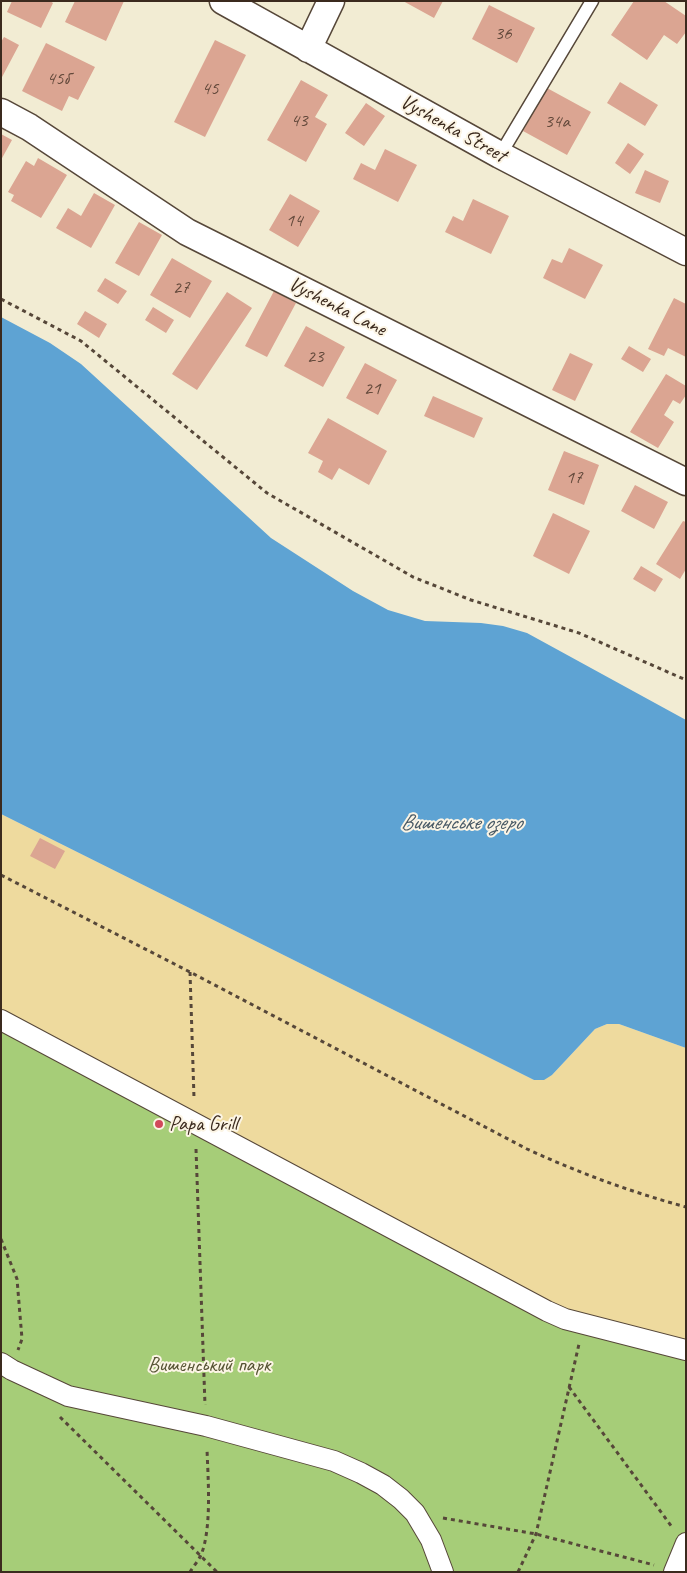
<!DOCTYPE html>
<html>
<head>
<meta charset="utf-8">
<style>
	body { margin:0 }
	#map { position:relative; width:687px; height:1573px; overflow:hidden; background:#f2ecd3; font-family:Caveat,sans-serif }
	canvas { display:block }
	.frame { position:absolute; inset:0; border:2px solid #3b2a1e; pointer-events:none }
</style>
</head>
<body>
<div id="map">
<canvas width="687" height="1573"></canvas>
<div class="frame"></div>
</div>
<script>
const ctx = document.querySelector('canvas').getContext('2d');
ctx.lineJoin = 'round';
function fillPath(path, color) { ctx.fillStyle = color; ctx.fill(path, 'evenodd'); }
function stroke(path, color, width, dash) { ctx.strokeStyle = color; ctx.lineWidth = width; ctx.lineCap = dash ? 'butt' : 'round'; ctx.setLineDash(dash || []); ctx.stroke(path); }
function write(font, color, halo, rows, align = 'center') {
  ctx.font = font + ' Caveat,sans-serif'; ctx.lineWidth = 4; ctx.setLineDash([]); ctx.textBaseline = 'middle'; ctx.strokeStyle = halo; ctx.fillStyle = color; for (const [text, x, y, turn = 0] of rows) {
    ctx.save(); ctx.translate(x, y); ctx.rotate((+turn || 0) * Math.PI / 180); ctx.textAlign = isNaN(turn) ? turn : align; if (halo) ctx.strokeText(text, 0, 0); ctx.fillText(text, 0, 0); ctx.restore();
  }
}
const green = new Path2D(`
	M 1,1020 L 686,1350 L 686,1572 L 1,1572 Z`);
const sand = new Path2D(`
	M 1,814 L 534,1080 L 552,1075 L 595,1029 L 607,1024 L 619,1024 L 686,1048 L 686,1350 L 565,1319 L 1,1020 Z`);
const water = new Path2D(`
	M 1,317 L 50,343 L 81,364 L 271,538 L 353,591 L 388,610 L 425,621 L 481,623 L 503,626 L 527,633 L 686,720 L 686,1048 L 619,1024 L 607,1024 L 595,1029 L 552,1075 L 544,1080 L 534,1080 L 1,814 Z`);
const building = new Path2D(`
	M 12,1 L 50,1 L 53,3 L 41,28 L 7,12 Z
	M 75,1 L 124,1 L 106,41 L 65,22 Z
	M 403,1 L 443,1 L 434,18 Z
	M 634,1 L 664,1 L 686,16 L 686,32 L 677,44 L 664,35 L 647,60 L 611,35 Z
	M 489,5 L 535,28 L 517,63 L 472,39 Z
	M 4,37 L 19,45 L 1,79 L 1,42 Z
	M 215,40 L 246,55 L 205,137 L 174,122 Z
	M 46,43 L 95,67 L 78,100 L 69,96 L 62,111 L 22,91 Z
	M 301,80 L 328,95 L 315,117 L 327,124 L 306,162 L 267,140 Z
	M 620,82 L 658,105 L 645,126 L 607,103 Z
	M 547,88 L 591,112 L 567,155 L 523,131 Z
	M 366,103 L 385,116 L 364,146 L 345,133 Z
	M 1,134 L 12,140 L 1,160 Z
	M 628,143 L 644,154 L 630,174 L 615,163 Z
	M 385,149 L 417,165 L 398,202 L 353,179 L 361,163 L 375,170 Z
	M 38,158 L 67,175 L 41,218 L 11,201 L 14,195 L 8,192 L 26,161 L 34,166 Z
	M 645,170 L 669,181 L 660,203 L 635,193 Z
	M 94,193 L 115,205 L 91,248 L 56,228 L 68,208 L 81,216 Z
	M 290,194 L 320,211 L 298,247 L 269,230 Z
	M 473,199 L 509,216 L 491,254 L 445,232 L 453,216 L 463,221 Z
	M 139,222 L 162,235 L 139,276 L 115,263 Z
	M 569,248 L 603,265 L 585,299 L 543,278 L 552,259 L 562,263 Z
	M 172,258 L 212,281 L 190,318 L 150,295 Z
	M 105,278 L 127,291 L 118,304 L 97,291 Z
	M 274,291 L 296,303 L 267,357 L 245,346 Z
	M 227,292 L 252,308 L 197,390 L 172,374 Z
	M 674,298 L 686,304 L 686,357 L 668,348 L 664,356 L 648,349 Z
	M 153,307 L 174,320 L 166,333 L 145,320 Z
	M 85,311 L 107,324 L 99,338 L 77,324 Z
	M 306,326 L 345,347 L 323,387 L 284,366 Z
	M 629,346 L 651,359 L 643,372 L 621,359 Z
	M 570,353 L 593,364 L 575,401 L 552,390 Z
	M 365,363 L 397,380 L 378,415 L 346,398 Z
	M 666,374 L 686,386 L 686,395 L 680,404 L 673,400 L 664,415 L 674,422 L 658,448 L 630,432 Z
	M 433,396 L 483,418 L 474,438 L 424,416 Z
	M 328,418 L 387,451 L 369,485 L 339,468 L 332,480 L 318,472 L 323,461 L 308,453 Z
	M 564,451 L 599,465 L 584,505 L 548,490 Z
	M 635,485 L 668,502 L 654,529 L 621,511 Z
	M 553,513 L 590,531 L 569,574 L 533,556 Z
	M 683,521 L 686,522 L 686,569 L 680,579 L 656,564 Z
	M 641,566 L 663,579 L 655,592 L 633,579 Z
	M 40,838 L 65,851 L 55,869 L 30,856 Z`);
const path = new Path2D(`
	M 1,299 L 81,341 L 267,493 L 413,577 L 471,600 L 579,633 L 686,680
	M 1,875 L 190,972 L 527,1149 C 579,1173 631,1192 686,1207
	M 190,972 L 194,1098
	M 196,1149 L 205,1405
	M 1,1239 L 17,1279 L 22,1339 L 18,1350
	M 569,1387 L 672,1527
	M 60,1417 L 217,1572
	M 443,1518 L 536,1534 L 654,1565
	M 190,1572 C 193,1567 198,1561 201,1555 C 212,1528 208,1479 207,1449
	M 518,1572 L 536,1534 L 579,1344`);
const service = new Path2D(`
	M 500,155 L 592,1`);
const pedestrian = new Path2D(`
	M 1,1020 L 547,1311 L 565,1319 L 686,1350
	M 1,1363 L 12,1370 L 68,1396 L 206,1426 L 334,1461 L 361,1473 L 383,1485 L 401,1499 L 415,1513 L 431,1540 L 443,1572
	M 674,1572 L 686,1543`);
const minor = new Path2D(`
	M 223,1 L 500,155 L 686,252
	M 308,49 L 331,1
	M 1,112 L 29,127 L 187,232 L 686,482`);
const markers = [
	[159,1124,5,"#d1495b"]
];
const numberNames = [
	["36",503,34],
	["45б",58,79],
	["45",210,89],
	["43",299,121],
	["34а",557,122],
	["14",294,221],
	["27",181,288],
	["23",315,357],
	["21",372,389],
	["17",574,478]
];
const streetNames = [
	["Vyshenka Street",453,129,29],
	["Vyshenka Lane",337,307,27]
];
const poiNames = [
	["Papa Grill",169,1124]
];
const parkNames = [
	["Вишенський парк",209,1365]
];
const waterNames = [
	["Вишенське озеро",461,823]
];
fillPath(green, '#a6cd78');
fillPath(sand, '#eeda9e');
fillPath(water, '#5ea3d3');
fillPath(building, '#dba592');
stroke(service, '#564739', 15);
stroke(pedestrian, '#564739', 22);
stroke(minor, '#564739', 29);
stroke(path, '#564739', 3, [4, 4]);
stroke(service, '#fff', 12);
stroke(pedestrian, '#fff', 20);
stroke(minor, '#fff', 26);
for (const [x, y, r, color] of markers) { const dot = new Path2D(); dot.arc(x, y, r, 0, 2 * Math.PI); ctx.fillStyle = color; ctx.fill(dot); stroke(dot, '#fcf5e5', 2); }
write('19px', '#63493b', null, numberNames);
write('21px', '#3b2a1e', '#fcf5e5', streetNames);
write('21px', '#3b2a1e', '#fcf5e5', poiNames, 'left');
write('21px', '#565334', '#fcf5e5', parkNames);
write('italic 22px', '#495a66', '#fcf5e5', waterNames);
</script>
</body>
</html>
